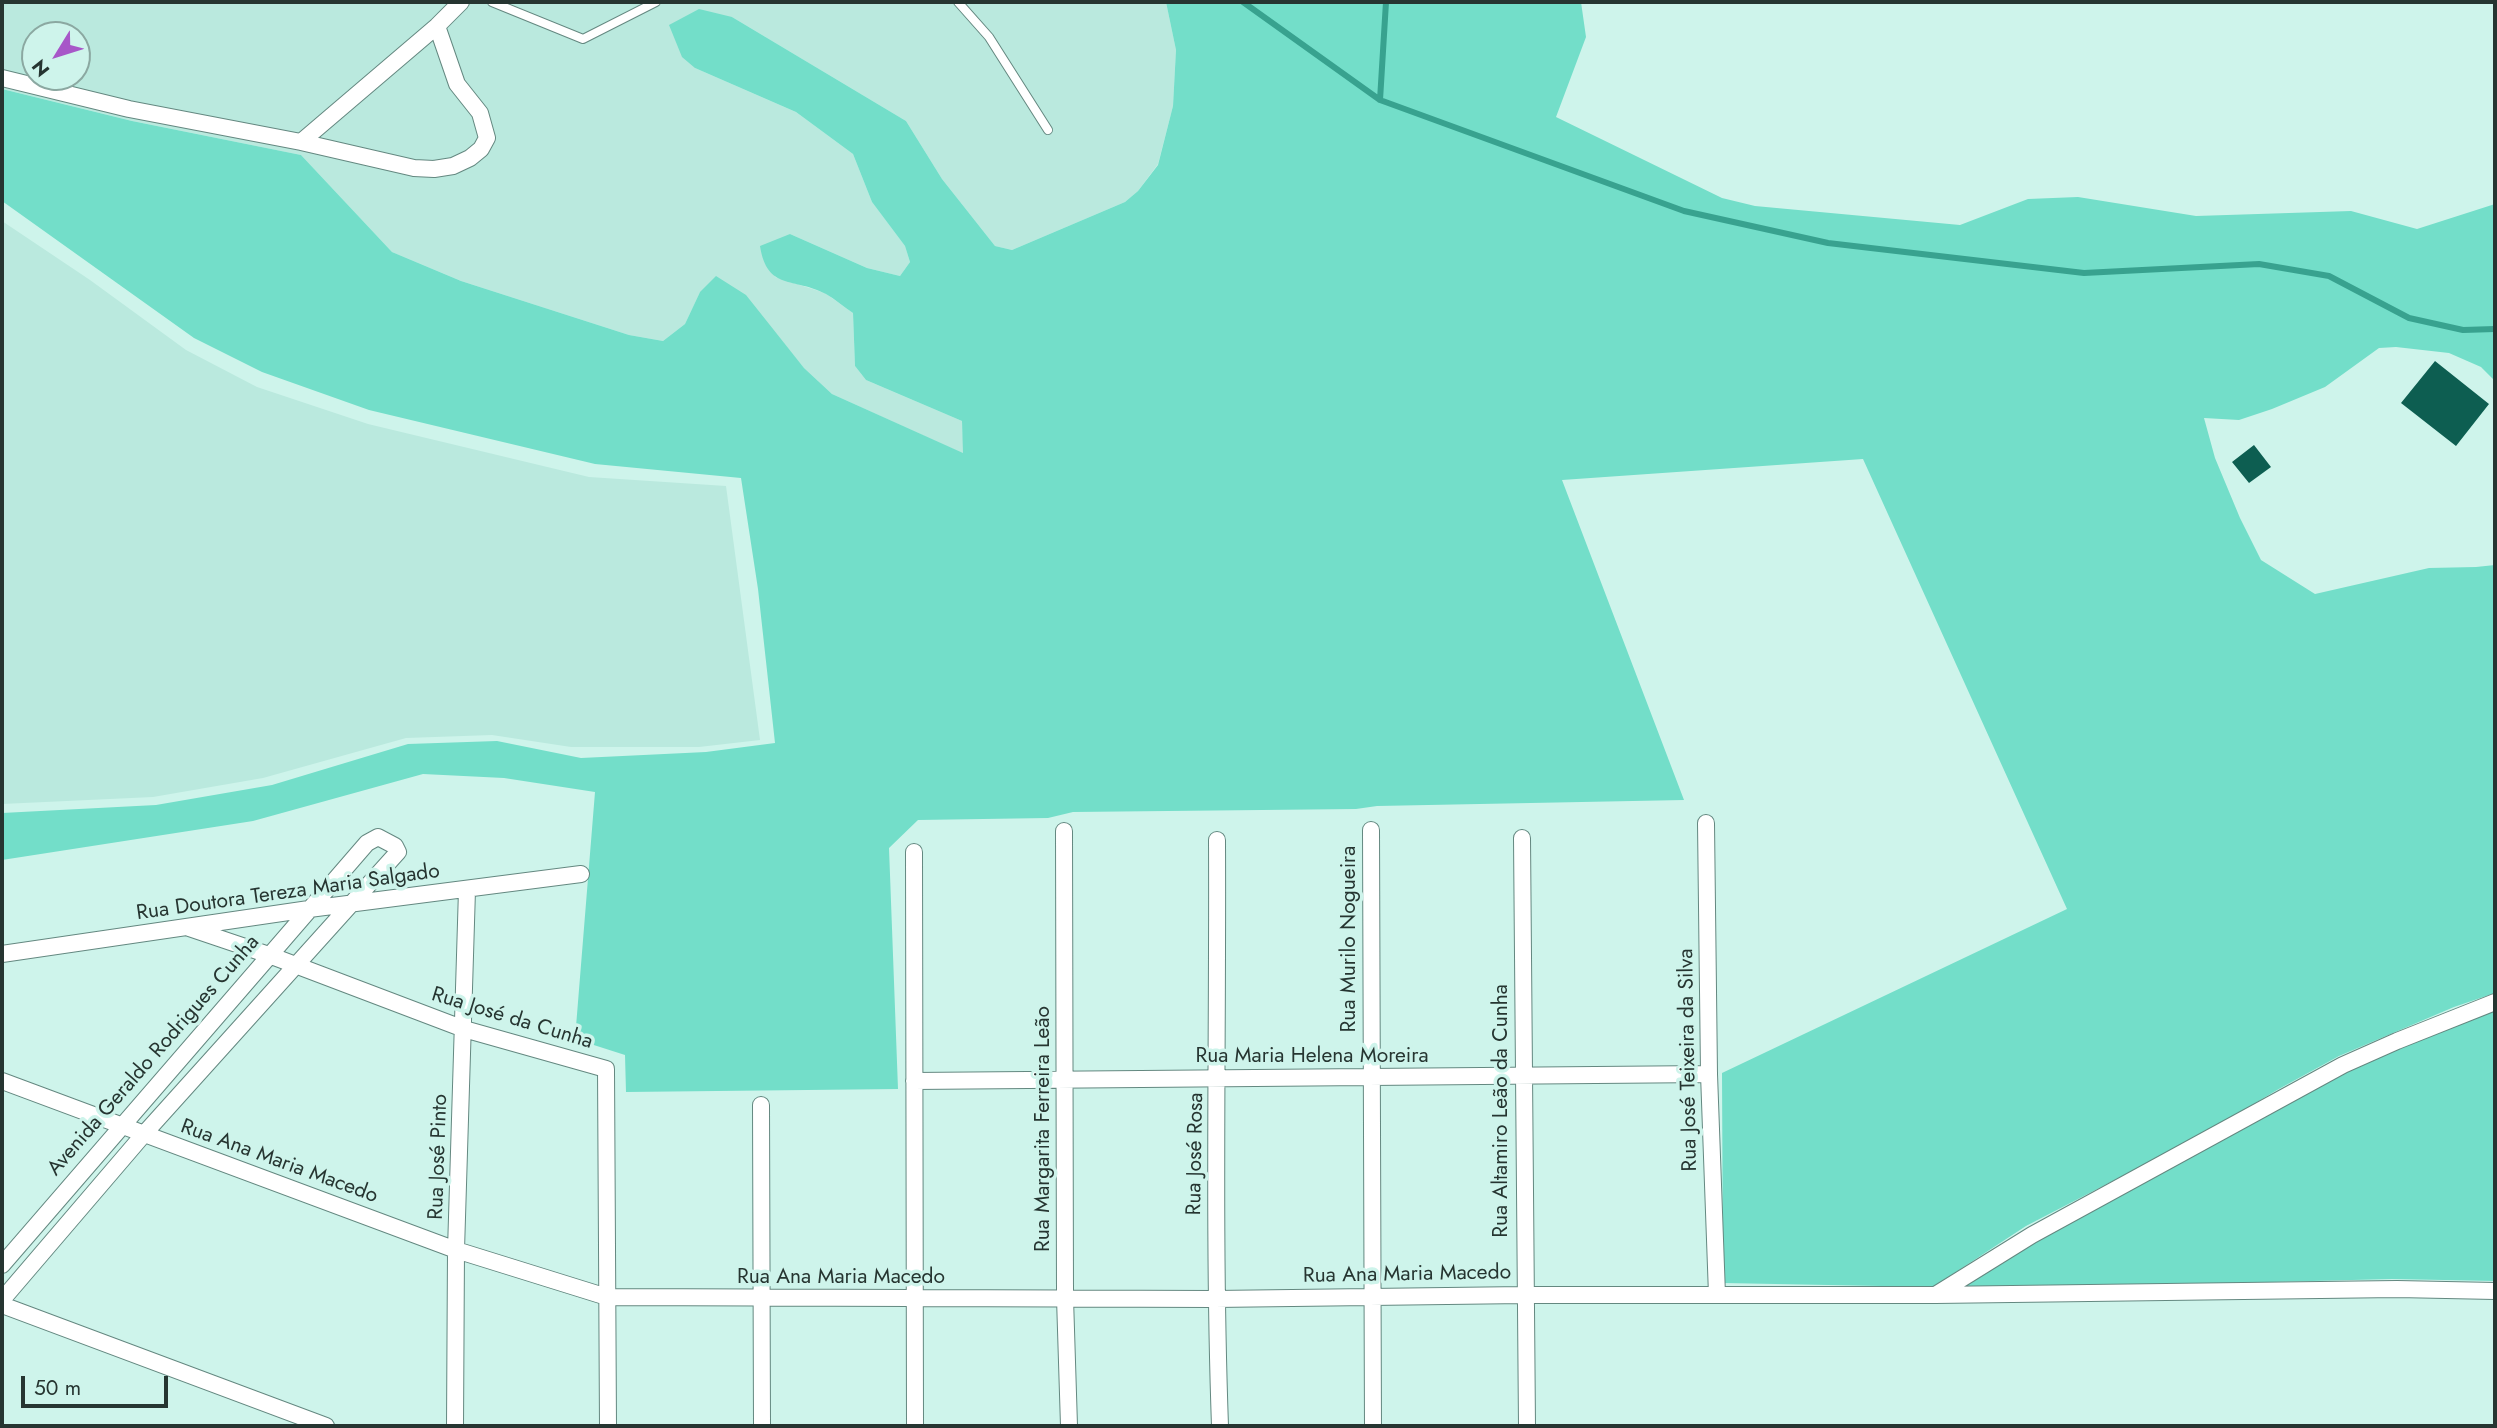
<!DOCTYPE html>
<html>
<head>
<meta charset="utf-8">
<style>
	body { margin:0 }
	#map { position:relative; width:2497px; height:1428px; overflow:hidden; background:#cef4eb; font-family:Jost,sans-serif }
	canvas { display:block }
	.frame { position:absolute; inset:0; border:4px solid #263531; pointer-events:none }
	.north { position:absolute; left:21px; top:21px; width:70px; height:70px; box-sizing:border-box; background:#cef4eb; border:2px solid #8ba8a1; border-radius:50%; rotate:232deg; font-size:19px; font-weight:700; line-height:28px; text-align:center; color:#263531 }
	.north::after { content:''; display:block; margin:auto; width:24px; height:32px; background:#a757c8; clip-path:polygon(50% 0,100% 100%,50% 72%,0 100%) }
	.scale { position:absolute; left:21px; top:1376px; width:147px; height:32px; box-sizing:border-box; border:4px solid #263531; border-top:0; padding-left:9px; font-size:21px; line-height:24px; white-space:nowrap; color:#263531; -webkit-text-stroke:5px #cef4eb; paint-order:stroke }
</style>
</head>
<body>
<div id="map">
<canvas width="2497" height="1428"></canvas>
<div class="frame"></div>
<div class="north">N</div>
<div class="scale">50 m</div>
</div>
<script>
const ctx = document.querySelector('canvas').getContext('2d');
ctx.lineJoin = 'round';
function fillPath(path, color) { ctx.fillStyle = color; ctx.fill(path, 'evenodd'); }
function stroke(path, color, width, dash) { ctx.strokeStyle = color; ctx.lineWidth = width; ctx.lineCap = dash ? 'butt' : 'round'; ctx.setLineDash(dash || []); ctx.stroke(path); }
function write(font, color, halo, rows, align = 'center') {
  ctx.font = font + ' Jost,sans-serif'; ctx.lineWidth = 7; ctx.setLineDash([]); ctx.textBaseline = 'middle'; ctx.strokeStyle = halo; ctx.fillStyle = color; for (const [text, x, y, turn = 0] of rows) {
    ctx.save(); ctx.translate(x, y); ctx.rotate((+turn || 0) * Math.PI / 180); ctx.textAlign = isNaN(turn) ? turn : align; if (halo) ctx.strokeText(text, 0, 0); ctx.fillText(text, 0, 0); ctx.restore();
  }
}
const built = new Path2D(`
	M 2,2 L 1166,2 L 1176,50 L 1173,106 L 1158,164 L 1138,191 L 1125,202 L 1012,250 L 995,246 L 942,179 L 906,121 L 732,17 L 695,68 L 796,112 L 853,154 L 872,202 L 905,246 L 910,262 L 900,276 L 867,268 L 790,234 L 775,277 L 825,293 L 853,313 L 855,366 L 866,380 L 962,421 L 964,454 L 832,394 L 804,368 L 775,333 L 700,292 L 685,324 L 663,341 L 629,335 L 461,281 L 392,252 L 301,155 L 132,121 L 2,89 ZM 35,35 L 77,35 L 77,77 L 35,77 Z
	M 2,221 L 90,280 L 186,350 L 257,387 L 368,424 L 589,477 L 726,486 L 760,740 L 699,747 L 571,747 L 492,735 L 406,738 L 263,778 L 153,797 L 2,804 Z`);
const green = new Path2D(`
	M 1166,2 L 1581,2 L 1586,37 L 1556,117 L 1722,198 L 1755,206 L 1960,225 L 2028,199 L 2078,197 L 2196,216 L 2351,211 L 2417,229 L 2495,204 L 2495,381 L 2481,367 L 2449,353 L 2396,347 L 2379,348 L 2325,387 L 2272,409 L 2239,420 L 2204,418 L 2215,458 L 2240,518 L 2261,560 L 2315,594 L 2429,568 L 2476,567 L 2495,565 L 2495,993 L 2454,1007 L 2339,1056 L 2277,1090 L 2207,1132 L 2026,1226 L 1933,1287 L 1723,1283 L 1722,1073 L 2067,909 L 1863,459 L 1562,480 L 1684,800 L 1377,806 L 1356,809 L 1073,812 L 1048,818 L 918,820 L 889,848 L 898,1089 L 626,1092 L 625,1055 L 575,1039 L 595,792 L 504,778 L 423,774 L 253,821 L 2,860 L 2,813 L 156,805 L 272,785 L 408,744 L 497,741 L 581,758 L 706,752 L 775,743 L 758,589 L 741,478 L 595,464 L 369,410 L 262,372 L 194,338 L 2,201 L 2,89 L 132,121 L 301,155 L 392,252 L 461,281 L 629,335 L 663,341 L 685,324 L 700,292 L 716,276 L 746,295 L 804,368 L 832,394 L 963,453 L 962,421 L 866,380 L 855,366 L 853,313 C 844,307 835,299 826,294 C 794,277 767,291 760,246 L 790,234 L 867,268 L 900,276 L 910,262 L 905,246 L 872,202 L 853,154 L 796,112 L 695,68 L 682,57 L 669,25 L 699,9 L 732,17 L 906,121 L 942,179 L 995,246 L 1012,250 L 1125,202 L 1138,191 L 1158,165 L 1173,106 L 1176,50 Z
	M 2495,1007 L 2495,1281 L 2392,1279 L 1952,1290 L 2036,1239 L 2348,1070 Z`);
const stream = new Path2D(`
	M 1243,2 L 1380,100 L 1684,211 L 1828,243 L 2084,273 L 2259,264 L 2329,276 L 2409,318 L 2463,330 L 2495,329
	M 1380,100 L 1386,2`);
const building = new Path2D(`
	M 2435,361 L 2489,404 L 2456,446 L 2401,403 Z
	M 2254,445 L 2271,467 L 2249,483 L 2232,462 Z`);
const lane = new Path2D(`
	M 492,2 L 583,39 L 656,2
	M 958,2 L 989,37 L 1048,130`);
const street = new Path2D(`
	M 2,78 L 129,109 L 301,142 L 414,168 L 434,169 L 453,166 L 470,158 L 481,149 L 487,138 L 480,113 L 457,84 L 437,26
	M 301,142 L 437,26 L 461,2
	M 1706,823 L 1709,1074 L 1717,1295
	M 1371,830 L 1373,1426
	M 1064,831 L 1065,1298 L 1069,1426
	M 1522,838 L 1527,1426
	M 1217,840 C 1218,1035 1213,1231 1220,1426
	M 914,852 L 915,1426
	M 189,928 L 269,955 L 464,1029 L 606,1069 L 608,1426
	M 2,954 L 309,909 L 581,874
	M 2,1081 L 456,1250 L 607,1297 L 1215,1299 L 1524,1295 L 1935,1295 L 2397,1289 L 2495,1291
	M 914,1081 L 1709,1074
	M 761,1105 L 762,1426
	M 2,1265 L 367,843 L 378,837 L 395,846 L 398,852 L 144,1134 L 2,1300
	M 1937,1294 L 2032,1235 L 2343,1065 L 2397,1041 L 2495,1002
	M 2,1305 L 326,1426
	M 455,1426 L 456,1250 L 467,890`);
const streetNames = [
	["Rua Doutora Tereza Maria Salgado",288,893,-8],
	["Rua Murilo Nogueira",1350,939,-90],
	["Rua José da Cunha",512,1019,17],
	["Avenida Geraldo Rodrigues Cunha",154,1056,-49],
	["Rua Maria Helena Moreira",1312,1057],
	["Rua José Teixeira da Silva",1689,1060,-91],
	["Rua Altamiro Leão da Cunha",1502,1111,-90],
	["Rua Margarita Ferreira Leão",1044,1129,-90],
	["Rua José Rosa",1196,1154,-89],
	["Rua José Pinto",439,1157,-88],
	["Rua Ana Maria Macedo",279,1162,20],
	["Rua Ana Maria Macedo",1407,1275,-1],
	["Rua Ana Maria Macedo",841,1278]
];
fillPath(built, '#bae9de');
fillPath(green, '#73dec9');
stroke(stream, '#38a28f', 6);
fillPath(building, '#0d5e51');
stroke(lane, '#648880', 10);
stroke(street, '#648880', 18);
stroke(lane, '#fff', 8);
stroke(street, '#fff', 16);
write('21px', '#263531', '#cef4eb', streetNames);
</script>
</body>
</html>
